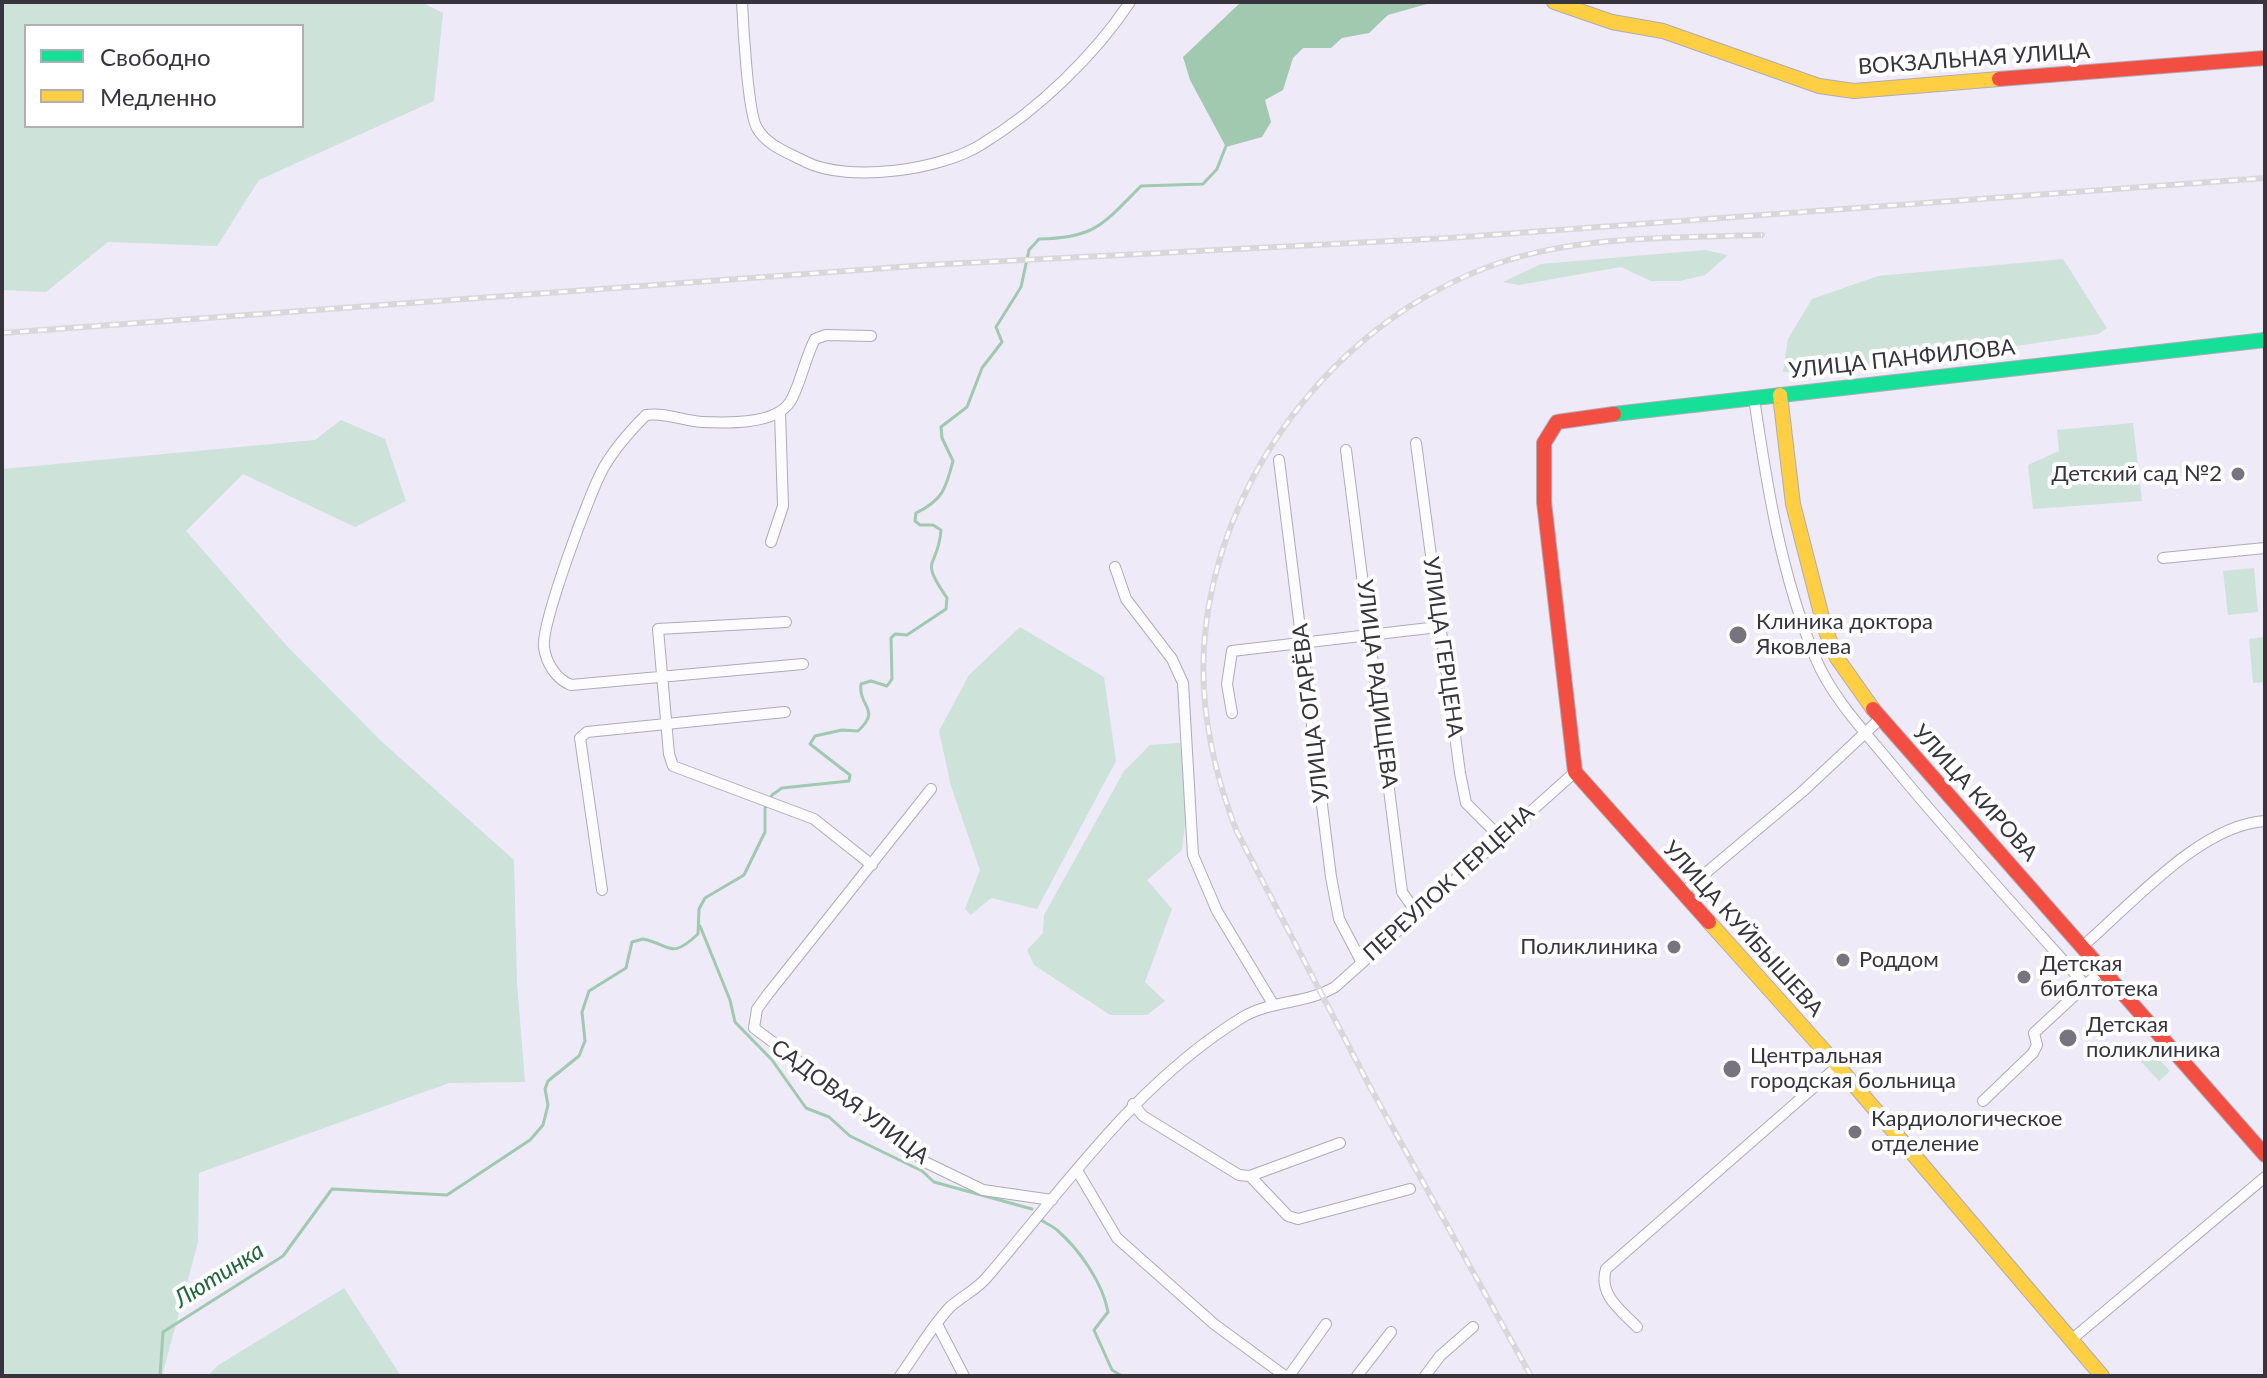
<!DOCTYPE html>
<html>
<head>
<meta charset="utf-8">
<style>
	body { margin:0 }
	#map { position:relative; width:2267px; height:1378px; overflow:hidden; background:#eeeaf8; font-family:Lato,sans-serif }
	canvas { display:block }
	.frame { position:absolute; inset:0; border:4px solid #37343e; pointer-events:none }
	.legend { position:absolute; left:24px; top:24px; width:280px; height:104px; box-sizing:border-box; background:#fff; border:2px solid #afaeb2; margin:0; padding:10px 14px; list-style:none; font-size:24px; color:#37343e }
	.legend li { display:flex; align-items:center; gap:16px; height:40px }
	.legend b { width:40px; border:2px solid #afaeb2 }
</style>
</head>
<body>
<div id="map">
<canvas width="2267" height="1378"></canvas>
<div class="frame"></div>
<ul class="legend">
<li><b style="height:10px;background:#16e098"></b>Свободно</li>
<li><b style="height:10px;background:#ffcf43"></b>Медленно</li>
</ul>
</div>
<script>
const ctx = document.querySelector('canvas').getContext('2d');
ctx.lineJoin = 'round';
function fillPath(path, color) { ctx.fillStyle = color; ctx.fill(path, 'evenodd'); }
function stroke(path, color, width, dash) { ctx.strokeStyle = color; ctx.lineWidth = width; ctx.lineCap = dash ? 'butt' : 'round'; ctx.setLineDash(dash || []); ctx.stroke(path); }
function write(font, color, halo, rows, align = 'center') {
  ctx.font = font + ' Lato,sans-serif'; ctx.lineWidth = 8; ctx.setLineDash([]); ctx.textBaseline = 'middle'; ctx.strokeStyle = halo; ctx.fillStyle = color; for (const [text, x, y, turn = 0] of rows) {
    ctx.save(); ctx.translate(x, y); ctx.rotate((+turn || 0) * Math.PI / 180); ctx.textAlign = isNaN(turn) ? turn : align; if (halo) ctx.strokeText(text, 0, 0); ctx.fillText(text, 0, 0); ctx.restore();
  }
}
const green = new Path2D(`
	M 2,2 L 421,2 L 443,13 L 434,101 L 259,180 L 217,246 L 108,242 L 46,292 L 2,290 ZM 302,26 L 302,126 L 26,126 L 26,26 Z
	M 1705,250 L 1728,255 L 1705,275 L 1680,281 L 1651,281 L 1621,267 L 1519,285 L 1503,282 L 1541,264 Z
	M 2063,259 L 2107,328 L 2098,334 L 1837,372 L 1783,372 L 1788,339 L 1812,299 L 1878,276 Z
	M 341,420 L 385,439 L 406,501 L 355,527 L 243,474 L 186,531 L 286,645 L 381,741 L 514,860 L 517,983 L 525,1082 L 449,1083 L 199,1173 L 198,1242 L 162,1376 L 2,1376 L 2,469 L 315,440 Z
	M 2133,423 L 2142,501 L 2033,509 L 2028,465 L 2059,451 L 2057,430 Z
	M 2254,568 L 2258,612 L 2228,615 L 2223,571 Z
	M 1020,627 L 1104,677 L 1116,761 L 1037,909 L 991,898 L 971,915 L 965,909 L 980,870 L 951,786 L 939,731 L 969,675 Z
	M 2265,637 L 2265,682 L 2253,683 L 2249,639 Z
	M 1180,743 C 1190,779 1187,814 1182,850 L 1147,880 L 1172,909 L 1145,982 L 1165,1001 L 1147,1015 L 1110,1015 L 1034,965 L 1027,950 L 1043,933 L 1044,915 L 1124,771 L 1150,745 Z
	M 2145,1044 L 2170,1071 L 2159,1081 L 2134,1054 Z
	M 344,1288 L 401,1376 L 208,1376 L 217,1366 Z`);
const water = new Path2D(`
	M 1241,2 L 1434,2 L 1388,15 L 1369,33 L 1342,38 L 1331,48 L 1303,48 L 1293,58 L 1283,90 L 1265,100 L 1271,122 L 1262,137 L 1226,147 L 1190,80 L 1183,57 Z`);
const stream = new Path2D(`
	M 700,926 L 730,1000 L 735,1022 L 772,1060 L 806,1108 L 829,1117 L 850,1136 L 922,1171 L 934,1182 L 1032,1209
	M 1041,1220 C 1045,1223 1053,1226 1057,1230 C 1079,1249 1103,1283 1108,1312 L 1094,1330 L 1112,1370 L 1122,1376
	M 160,1376 L 163,1332 L 283,1256 L 332,1189 L 447,1195 L 530,1140 L 543,1125 L 548,1105 L 545,1089 L 548,1081 L 579,1056 L 585,1041 L 582,1012 L 589,991 L 626,968 L 632,942 L 643,939 C 672,945 670,960 698,934 L 699,909 L 705,898 L 744,875 L 765,832 L 765,808 L 772,795 L 782,788 L 849,781 L 850,775 L 810,744 L 815,736 L 842,730 L 858,731 C 882,709 858,707 861,684 L 871,681 L 887,686 L 892,679 L 891,638 L 895,634 L 907,635 L 946,609 L 947,598 C 918,556 938,570 941,530 L 933,525 L 920,525 L 915,521 L 916,513 C 943,500 946,488 953,461 L 942,438 L 941,427 L 967,407 L 982,368 L 1002,342 L 996,327 L 1021,287 L 1029,250 L 1039,239 C 1096,238 1103,224 1141,186 L 1203,184 L 1217,169 L 1226,146`);
const street = new Path2D(`
	M 742,2 C 743,24 748,114 757,128 C 767,146 789,153 806,162 C 849,183 942,170 982,144 C 1038,110 1094,56 1130,2
	M 1754,398 C 1767,487 1781,574 1815,657 C 1832,698 1865,732 1893,766 C 1955,841 2020,912 2085,985
	M 1416,443 L 1460,773 L 1466,803 L 1500,837
	M 1346,450 L 1402,892 L 1418,915
	M 1279,460 L 1331,877 L 1339,919 L 1361,961
	M 771,542 L 783,506 L 780,412
	M 2163,558 L 2265,548
	M 1115,567 L 1126,599 L 1172,659 L 1183,683 L 1193,855 L 1217,911 L 1273,1004
	M 786,622 L 658,629 L 669,754 L 673,766 L 814,819 L 872,865
	M 803,664 L 571,685 C 556,679 546,663 544,647 C 541,624 590,491 604,467 C 615,448 630,431 646,415 C 665,412 683,421 702,422 C 726,423 775,425 790,402 C 800,386 805,358 815,339 L 826,335 L 871,336
	M 1232,713 L 1227,684 L 1232,651 L 1438,627
	M 931,789 L 768,994 L 757,1009 L 754,1028 L 866,1112 L 925,1162 L 983,1190 L 1052,1200
	M 602,890 L 580,738 L 587,732 L 785,712
	M 1682,893 L 1802,792 L 1880,719
	M 2083,946 C 2132,904 2200,825 2265,821
	M 1983,1101 L 2033,1053 L 2037,1045 L 2034,1033 L 2103,969
	M 1133,1104 L 1143,1116 L 1239,1175 L 1250,1176 L 1340,1143
	M 1078,1172 L 1117,1238 L 1214,1324 L 1285,1376
	M 1250,1176 L 1288,1216 L 1298,1219 L 1410,1189
	M 938,1326 L 964,1376
	M 1637,1327 C 1621,1310 1598,1295 1606,1269 L 1838,1066
	M 2071,1340 L 2265,1177
	M 900,1376 C 916,1354 931,1327 950,1307 C 962,1296 978,1289 988,1276 C 1067,1184 1138,1081 1243,1017 C 1272,1000 1306,1004 1335,987 L 1575,772
	M 1289,1376 L 1326,1324
	M 1357,1376 L 1391,1332
	M 1425,1376 L 1440,1356 L 1473,1327`);
const fast = new Path2D(`
	M 1614,414 L 2265,340`);
const slow = new Path2D(`
	M 1554,2 L 1612,22 L 1663,31 L 1819,86 L 1854,91 L 1999,79
	M 1780,395 L 1793,504 L 1825,629 L 1837,658 L 1873,709
	M 1709,922 L 1838,1066 L 2102,1376`);
const jam = new Path2D(`
	M 1999,79 L 2265,58
	M 1614,414 L 1557,422 L 1544,443 L 1544,502 L 1575,772 L 1709,922
	M 1873,709 L 2265,1155`);
const rail = new Path2D(`
	M 2,333 L 927,265 L 1449,238 L 2265,178
	M 1531,1376 L 1370,1087 L 1237,832 C 1212,768 1197,695 1206,625 C 1226,464 1344,316 1499,263 C 1581,235 1676,238 1762,235`);
const markers = [
	[2238,474,8,"#77747f"],
	[1738,635,10,"#77747f"],
	[1674,947,8,"#77747f"],
	[1843,960,8,"#77747f"],
	[2024,977,8,"#77747f"],
	[2068,1038,10,"#77747f"],
	[1732,1069,10,"#77747f"],
	[1855,1132,8,"#77747f"]
];
const streetNames = [
	["ВОКЗАЛЬНАЯ УЛИЦА",1974,59,-4],
	["УЛИЦА ПАНФИЛОВА",1902,359,-6],
	["УЛИЦА ГЕРЦЕНА",1443,647,82],
	["УЛИЦА РАДИЩЕВА",1377,684,83],
	["УЛИЦА ОГАРЁВА",1311,713,-97],
	["УЛИЦА КИРОВА",1975,793,48],
	["ПЕРЕУЛОК ГЕРЦЕНА",1449,883,-42],
	["УЛИЦА КУЙБЫШЕВА",1743,929,48],
	["САДОВАЯ УЛИЦА",850,1102,37]
];
const poiNames = [
	["Детский сад №2",2222,474,"right"],
	["Клиника доктора",1756,622],
	["Яковлева",1756,647],
	["Поликлиника",1658,947,"right"],
	["Роддом",1859,960],
	["Детская",2040,964],
	["библтотека",2040,989],
	["Детская",2086,1025],
	["поликлиника",2086,1050],
	["Центральная",1750,1056],
	["городская больница",1750,1081],
	["Кардиологическое",1871,1119],
	["отделение",1871,1144]
];
const waterNames = [
	["Лютинка",219,1275,-32]
];
fillPath(green, '#cde2d8');
fillPath(water, '#a0c9b0');
stroke(stream, '#a0c9b0', 3);
stroke(street, '#afabb7', 12);
stroke(fast, '#afabb7', 16);
stroke(slow, '#afabb7', 16);
stroke(jam, '#afabb7', 16);
stroke(street, '#fcfcfe', 10);
stroke(fast, '#16e098', 14);
stroke(slow, '#ffcf43', 14);
stroke(jam, '#f24e42', 14);
stroke(rail, '#d9d7dc', 6);
stroke(rail, '#fff', 3, [9]);
for (const [x, y, r, color] of markers) { const dot = new Path2D(); dot.arc(x, y, r, 0, 2 * Math.PI); ctx.fillStyle = color; ctx.fill(dot); stroke(dot, '#fff', 3); }
write('22px', '#37343e', '#fff', streetNames);
write('22px', '#37343e', '#fff', poiNames, 'left');
write('italic 24px', '#24673e', '#fff', waterNames);
</script>
</body>
</html>
